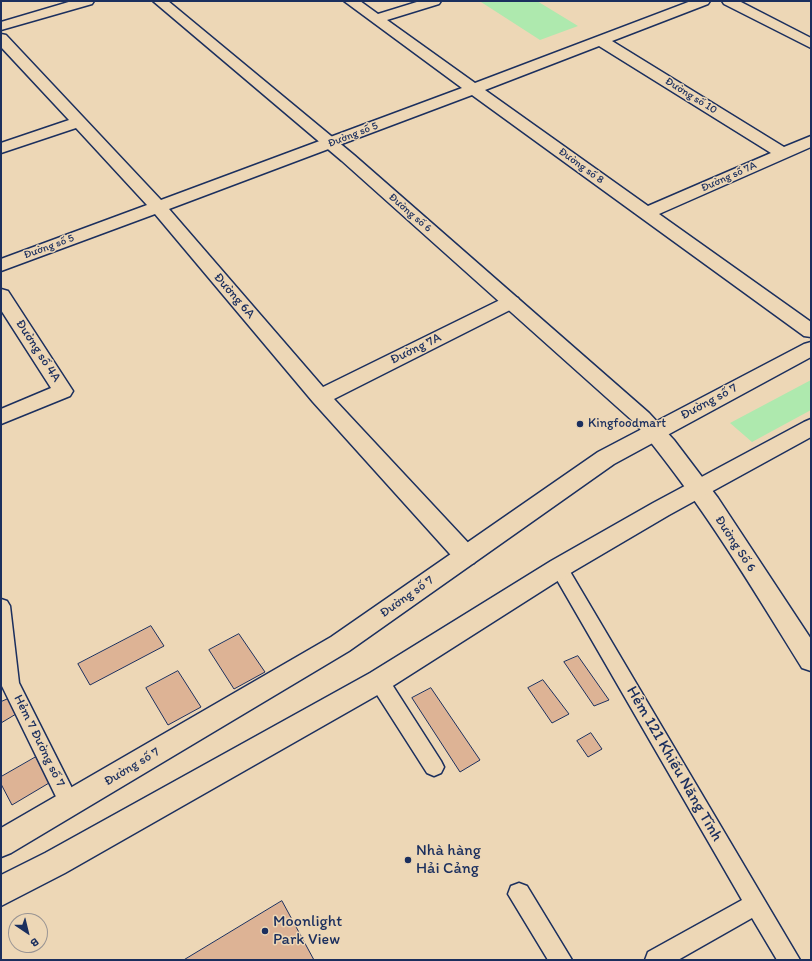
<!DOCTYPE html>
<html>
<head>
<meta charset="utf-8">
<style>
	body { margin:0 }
	#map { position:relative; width:812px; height:961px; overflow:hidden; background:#edd7b6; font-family:Itim,sans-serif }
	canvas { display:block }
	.frame { position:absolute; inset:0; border:2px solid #1b2f5e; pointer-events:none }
	.north { position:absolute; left:8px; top:913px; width:40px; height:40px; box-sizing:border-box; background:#edd7b6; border:1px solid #999493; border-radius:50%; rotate:145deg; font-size:11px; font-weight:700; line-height:16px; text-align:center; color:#1b2f5e }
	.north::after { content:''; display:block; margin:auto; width:14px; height:18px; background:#1b2f5e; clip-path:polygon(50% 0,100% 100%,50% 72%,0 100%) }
</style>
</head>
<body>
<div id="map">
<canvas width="812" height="961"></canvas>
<div class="frame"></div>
<div class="north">B</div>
</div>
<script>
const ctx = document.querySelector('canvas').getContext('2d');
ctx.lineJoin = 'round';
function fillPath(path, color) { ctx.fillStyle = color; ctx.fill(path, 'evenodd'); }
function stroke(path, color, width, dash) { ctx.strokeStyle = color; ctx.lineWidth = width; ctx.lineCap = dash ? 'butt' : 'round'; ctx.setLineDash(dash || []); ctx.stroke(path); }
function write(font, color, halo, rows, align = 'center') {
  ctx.font = font + ' Itim,sans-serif'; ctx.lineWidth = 3; ctx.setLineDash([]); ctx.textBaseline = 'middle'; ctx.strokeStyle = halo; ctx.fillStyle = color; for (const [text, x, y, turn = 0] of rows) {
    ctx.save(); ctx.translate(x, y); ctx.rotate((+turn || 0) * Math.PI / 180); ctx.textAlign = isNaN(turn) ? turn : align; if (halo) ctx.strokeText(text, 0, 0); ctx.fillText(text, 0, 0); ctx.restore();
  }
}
const green = new Path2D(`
	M 484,1 L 537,1 L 578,26 L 540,40 L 481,2 Z
	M 811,380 L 811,410 L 752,442 L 730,423 Z`);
const building = new Path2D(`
	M 151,626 L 164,646 L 90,685 L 78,664 Z
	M 239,634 L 265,672 L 234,689 L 209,650 Z
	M 578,656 L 609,700 L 594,706 L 564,662 Z
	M 178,671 L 201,707 L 168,725 L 146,688 Z
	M 543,680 L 569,714 L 552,723 L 528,688 Z
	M 431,688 L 480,760 L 460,772 L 412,698 Z
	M 8,699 L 16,714 L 1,723 L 1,702 Z
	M 591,733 L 602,749 L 588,757 L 577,741 Z
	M 36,757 L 49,783 L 12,805 L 1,784 L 1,777 Z
	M 282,901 L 314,960 L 184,960 Z`);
const service = new Path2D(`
	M 559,561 L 565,563 L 800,960 L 777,960 L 752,918 L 678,960 L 645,960 L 648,952 L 742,900 L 553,573 L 550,568 L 553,563 Z
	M 1,599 L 7,601 L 10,606 L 19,683 L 80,804 L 77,811 L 70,814 L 63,811 L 1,684 Z
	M 379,673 L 386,675 L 441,761 L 444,767 L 441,773 L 434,776 L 427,773 L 372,687 L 370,681 L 372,675 Z
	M 519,883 L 527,886 L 572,960 L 548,960 L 508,894 L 511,886 Z`);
const minor = new Path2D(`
	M 72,1 L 94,1 L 92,4 L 1,30 L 1,22 Z
	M 344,1 L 360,1 L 378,14 L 420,1 L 441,1 L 439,4 L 387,20 L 475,83 L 691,1 L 710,1 L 708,4 L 612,41 L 784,147 L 811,136 L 811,147 L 659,214 L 811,322 L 811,337 L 804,336 L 472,95 L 169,209 L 323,387 L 504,298 L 511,296 L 518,298 L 520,302 L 518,306 L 334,399 L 474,549 L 478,556 L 474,563 L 466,565 L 458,563 L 313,402 L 155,214 L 1,271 L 1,259 L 147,205 L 76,128 L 1,153 L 1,143 L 69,120 L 1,47 L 1,34 L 6,35 L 161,200 L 462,88 ZM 599,46 L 771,153 L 648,206 L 485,90 Z
	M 722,1 L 739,1 L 811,38 L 811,48 L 724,4 Z
	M 1,289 L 8,291 L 73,391 L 70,396 L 1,424 L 1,409 L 51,388 L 1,310 Z`);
const tertiary = new Path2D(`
	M 153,1 L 168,1 L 354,155 L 649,413 L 674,440 L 718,498 L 811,639 L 811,671 L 802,668 C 750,584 699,499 635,423 L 342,161 Z`);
const secondary = new Path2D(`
	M 811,342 L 811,357 L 614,464 L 349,651 L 11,853 L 1,857 L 1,828 L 331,637 L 598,452 L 804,344 Z
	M 811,419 L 811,437 L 669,515 L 567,575 L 388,689 L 65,873 L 1,906 L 1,875 L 45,853 L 370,673 L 551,561 L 653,503 L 804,422 Z`);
const markers = [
	[580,424,4,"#1b2f5e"],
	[408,860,4,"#1b2f5e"],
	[265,931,4,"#1b2f5e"]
];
const farStreetnames = [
	["Đường số 10",691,96,32],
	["Đường số 5",353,135,-21],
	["Đường số 8",581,166,36],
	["Đường số 7A",729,177,-24],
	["Đường số 6",410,213,41],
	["Đường số 5",49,247,-20]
];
const streetNames = [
	["Đường 6A",234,296,49],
	["Đường 7A",416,349,-26],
	["Đường số 4A",38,351,57],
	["Đường số 7",709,402,-28],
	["Đường Số 6",735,544,57],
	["Đường số 7",407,597,-35],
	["Hẻm 7 Đường số 7",39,741,64],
	["Đường số 7",132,767,-31]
];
const poiNames = [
	["Kingfoodmart",588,424]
];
const nearStreetnames = [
	["Hẻm 121 Khiếu Năng Tĩnh",674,764,60]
];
const nearPoinames = [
	["Nhà hàng",416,851],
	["Hải Cảng",416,869],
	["Moonlight",273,922],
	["Park View",273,940]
];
fillPath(green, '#aee9ae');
fillPath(building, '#ddb395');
stroke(building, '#1b2f5e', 1);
stroke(service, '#1b2f5e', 3);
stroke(minor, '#1b2f5e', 3);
stroke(tertiary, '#1b2f5e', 3);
stroke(secondary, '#1b2f5e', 3);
fillPath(service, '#edd7b6');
fillPath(minor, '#edd7b6');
fillPath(tertiary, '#edd7b6');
fillPath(secondary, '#edd7b6');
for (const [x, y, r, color] of markers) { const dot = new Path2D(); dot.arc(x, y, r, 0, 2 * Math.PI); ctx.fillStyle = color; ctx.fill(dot); stroke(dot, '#edd7b6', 1.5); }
write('11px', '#1b2f5e', '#edd7b6', farStreetnames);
write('13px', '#1b2f5e', '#edd7b6', streetNames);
write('13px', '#1b2f5e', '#edd7b6', poiNames, 'left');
write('16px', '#1b2f5e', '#edd7b6', nearStreetnames);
write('16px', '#1b2f5e', '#edd7b6', nearPoinames, 'left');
</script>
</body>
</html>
